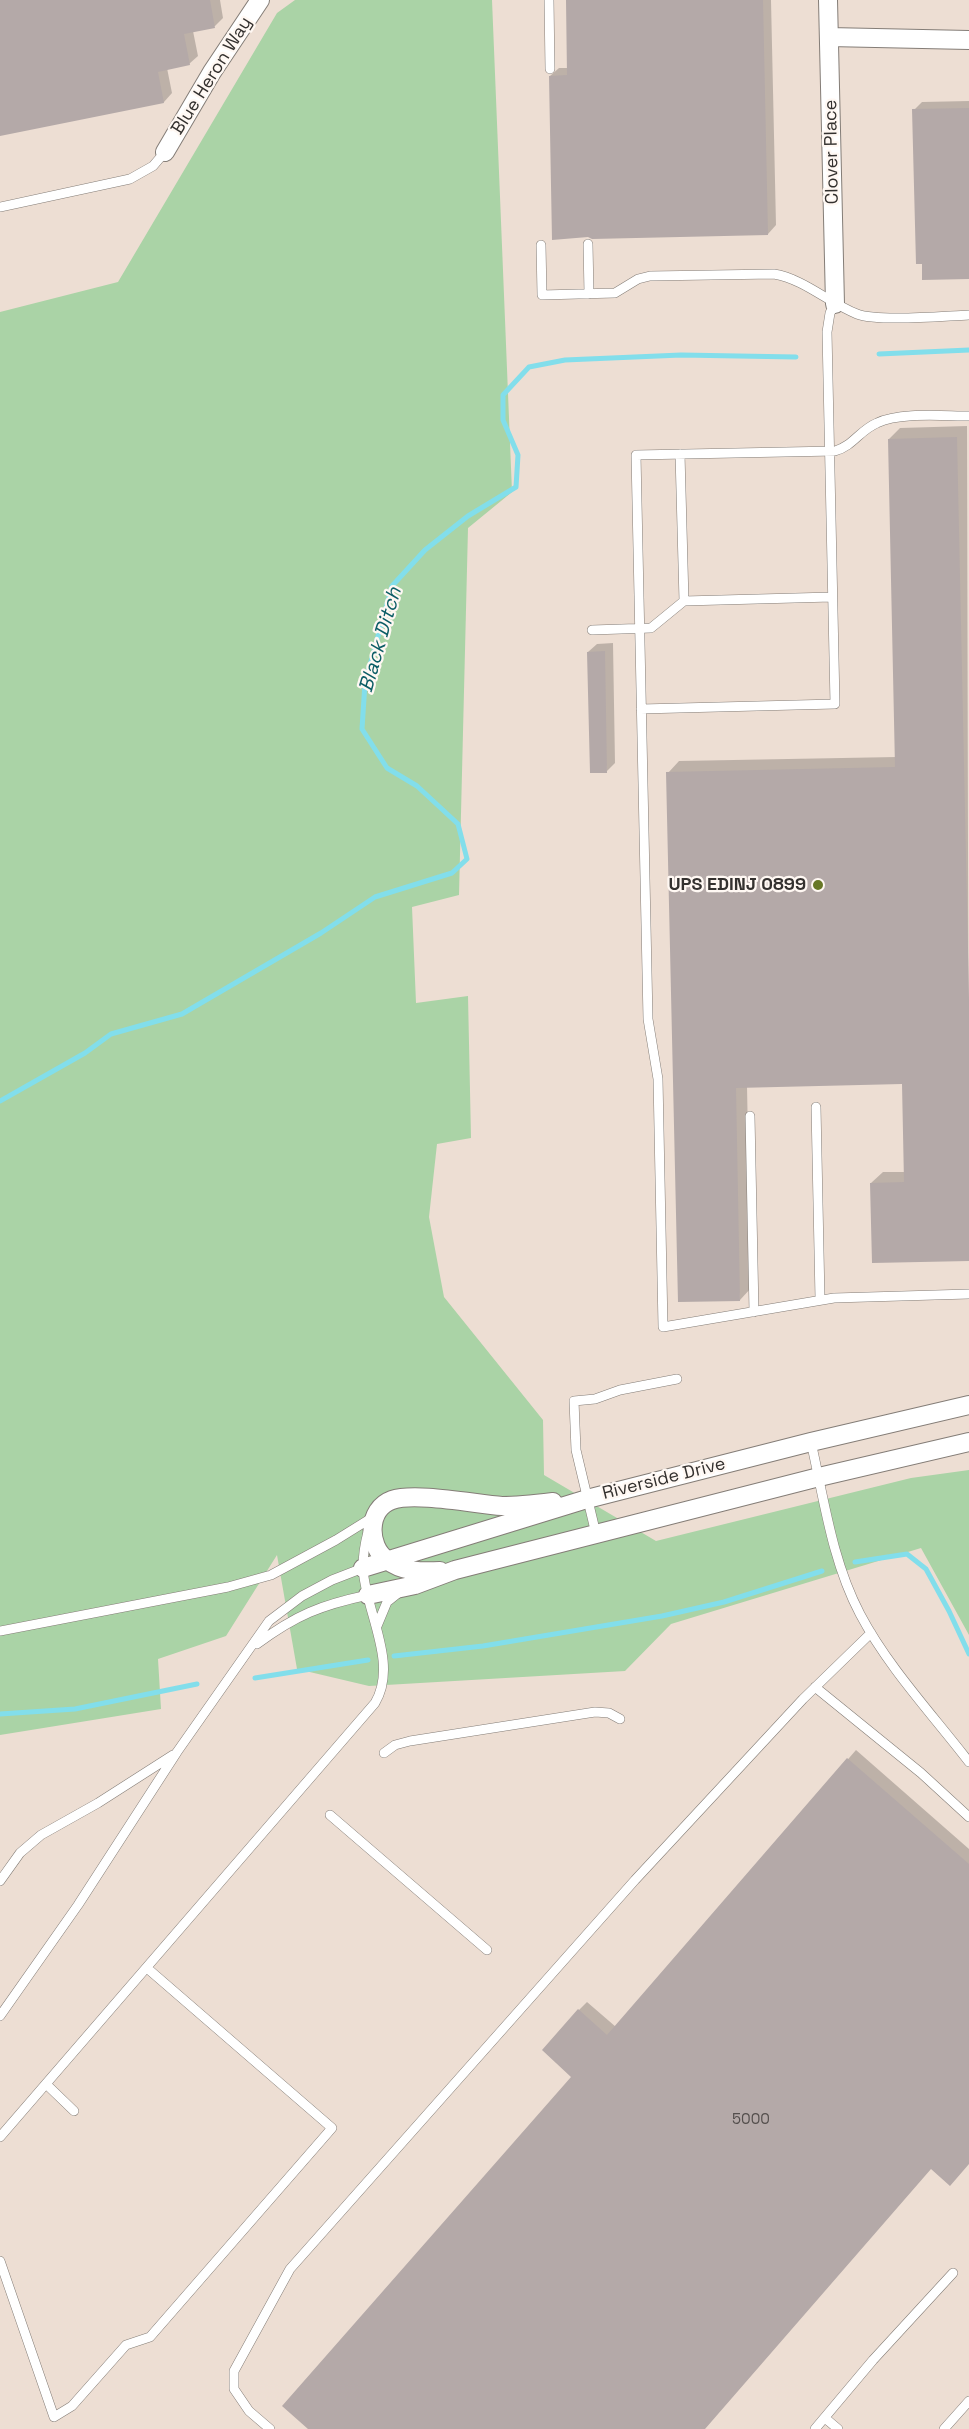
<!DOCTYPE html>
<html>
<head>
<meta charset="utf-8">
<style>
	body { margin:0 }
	canvas { display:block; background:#f3eae4 }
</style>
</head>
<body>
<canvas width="969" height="2429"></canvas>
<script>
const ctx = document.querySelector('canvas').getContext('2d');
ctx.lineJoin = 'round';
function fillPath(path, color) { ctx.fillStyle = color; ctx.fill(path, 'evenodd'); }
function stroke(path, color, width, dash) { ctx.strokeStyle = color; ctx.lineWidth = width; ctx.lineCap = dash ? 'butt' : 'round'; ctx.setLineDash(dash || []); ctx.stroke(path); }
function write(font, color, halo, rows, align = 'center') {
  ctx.font = font + ' "Space Grotesk",sans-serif'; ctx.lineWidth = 4.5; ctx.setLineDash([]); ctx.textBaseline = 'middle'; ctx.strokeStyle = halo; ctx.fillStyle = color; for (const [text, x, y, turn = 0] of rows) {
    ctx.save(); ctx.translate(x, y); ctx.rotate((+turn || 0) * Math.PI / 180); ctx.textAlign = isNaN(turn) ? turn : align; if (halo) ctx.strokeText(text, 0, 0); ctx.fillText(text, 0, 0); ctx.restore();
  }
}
const built = new Path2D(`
	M 0,0 L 969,0 L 969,2429 L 0,2429 Z`);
const green = new Path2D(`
	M 295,0 L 492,0 L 512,492 L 468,528 L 459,895 L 412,907 L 416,1003 L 468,996 L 471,1138 L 437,1144 L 429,1217 L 444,1297 L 543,1420 L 544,1475 L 656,1541 L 911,1478 L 969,1470 L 969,1635 L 921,1548 L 671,1624 L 625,1671 L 369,1686 L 297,1669 L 277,1555 L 226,1636 L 158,1659 L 161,1709 L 0,1735 L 0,312 L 118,282 L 277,13 Z`);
const shadow = new Path2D(`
	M 0,0 L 220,0 L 223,18 L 215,26 L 193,31 L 198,56 L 189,64 L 167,68 L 172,93 L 164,102 L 0,134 Z
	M 567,0 L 771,0 L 776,225 L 768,234 L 550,76 L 559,68 L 569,68 Z
	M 969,101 L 969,277 L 914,110 L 922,102 Z
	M 967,426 L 969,1260 L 871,1183 L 883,1172 L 905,1172 L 903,1083 L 747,1086 L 751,1288 L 740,1300 L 668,773 L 679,761 L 896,757 L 889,439 L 900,428 Z
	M 613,643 L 615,763 L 607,771 L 588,652 L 597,644 Z
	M 856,1750 L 969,1849 L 969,2163 L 931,2167 L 704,2429 L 310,2429 L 574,2077 L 579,2010 L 587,2002 L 616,2027 Z`);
const stream = new Path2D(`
	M 879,354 L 969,350
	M 0,1101 L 85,1053 L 111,1034 L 182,1014 L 321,933 L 375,897 L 452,873 L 467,859 L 458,824 L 417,786 L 387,768 L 362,729 L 365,683 L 392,586 L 425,550 L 468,516 L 516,487 L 518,455 L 503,420 L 503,395 L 529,367 L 565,360 L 681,355 L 796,357
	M 855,1562 L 907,1554 L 926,1569 L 949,1611 L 969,1654
	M 394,1656 L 483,1646 L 662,1616 L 724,1602 L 822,1571
	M 255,1678 L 368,1660
	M 0,1714 L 75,1709 L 197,1684`);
const building = new Path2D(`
	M 0,0 L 210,0 L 215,28 L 184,34 L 190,65 L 158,72 L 164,103 L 0,136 Z
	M 566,0 L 763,0 L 768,235 L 592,239 L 588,237 L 552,240 L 549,76 L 567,75 Z
	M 969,108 L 969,279 L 922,280 L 922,264 L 916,264 L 912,109 Z
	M 957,437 L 969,999 L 969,1261 L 872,1263 L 870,1183 L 904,1182 L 902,1084 L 736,1088 L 740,1301 L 678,1302 L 666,772 L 895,767 L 888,439 Z
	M 605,651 L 607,773 L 590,773 L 587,652 Z
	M 847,1758 L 969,1864 L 969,2164 L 950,2186 L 931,2169 L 705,2429 L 308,2429 L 282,2406 L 571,2077 L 542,2050 L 578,2009 L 607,2035 Z`);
const service = new Path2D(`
	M 549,0 L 550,69
	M 0,207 L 130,179 L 153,166 L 165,152
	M 588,244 L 589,294
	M 541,245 L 542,295 L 615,293 L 638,279 L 650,276 L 774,274 C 804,279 829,303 857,314 C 878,322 943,316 969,315
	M 969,416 C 942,416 900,412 877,423 C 860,430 853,446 835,451 L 636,455 L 648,1019 L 658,1079 L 663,1327 L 834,1298 L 969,1294
	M 680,454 L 684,601
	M 592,630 L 651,628 L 684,601 L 832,597
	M 641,709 L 835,704 L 827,332 L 830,313 L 835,304
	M 816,1107 L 820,1299
	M 750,1116 L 754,1312
	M 811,1442 C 824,1499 832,1561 860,1614 C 888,1667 932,1714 969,1762
	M 596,1534 L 576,1450 L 574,1401 L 595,1399 L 620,1390 L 677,1379
	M 377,1626 L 387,1602 L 397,1594
	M 0,1631 L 228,1587 L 271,1575 L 336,1540 L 373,1517
	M 257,1644 C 296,1615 321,1605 368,1595
	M 815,1687 L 921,1773 L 969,1817
	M 384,1753 L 395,1745 L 410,1741 L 595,1712 L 609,1713 L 620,1719
	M 330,1815 L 487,1950
	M 0,1881 L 20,1853 L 41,1835 L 98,1803 L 173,1755
	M 0,2016 L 78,1905 L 177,1752 L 269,1621 L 302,1596 L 332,1580 L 363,1568
	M 46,2084 L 74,2111
	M 0,2137 L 375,1703 C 399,1663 365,1611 363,1568 C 363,1556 365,1543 368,1532
	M 0,2261 L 54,2417 L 72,2406 L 126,2345 L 150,2337 L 332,2128 L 147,1968
	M 825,2418 L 838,2429
	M 270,2429 L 249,2411 L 234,2389 L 234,2371 L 290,2269 L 635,1880 L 803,1699 L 871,1633
	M 815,2429 L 873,2360 L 953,2273
	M 944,2429 L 969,2401`);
const minor = new Path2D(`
	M 828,0 L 835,304
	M 829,37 L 969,40
	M 165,152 L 212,72 L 260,0
	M 363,1568 L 587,1499 L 811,1442 L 969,1405
	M 440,1571 C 422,1572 402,1572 387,1560 C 367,1546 367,1509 392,1500 C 415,1492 475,1504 502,1506 C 519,1506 536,1504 553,1502
	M 368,1595 L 415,1585 L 455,1570 L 819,1477 L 969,1442`);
const markers = [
	[818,885,6,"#677726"]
];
const numberNames = [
	["5000",751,2120]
];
const streetNames = [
	["Blue Heron Way",212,76,-58],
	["Clover Place",832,152,-91],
	["Riverside Drive",664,1479,-14]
];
const poiNames = [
	["UPS EDINJ 0899",806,885]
];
const waterNames = [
	["Black Ditch",381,640,-74]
];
fillPath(built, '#edded3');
fillPath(green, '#aad3a6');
fillPath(shadow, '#0003');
stroke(stream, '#82deeb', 5);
fillPath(building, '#b4a9a8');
stroke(service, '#847d77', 10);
stroke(minor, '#847d77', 20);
stroke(service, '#fff', 9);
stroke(minor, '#fff', 18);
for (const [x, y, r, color] of markers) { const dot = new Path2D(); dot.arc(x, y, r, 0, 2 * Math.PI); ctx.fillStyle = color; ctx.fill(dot); stroke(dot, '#fff8f3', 2); }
write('15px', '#544f4d', null, numberNames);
write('18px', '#34312f', '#fff8f3', streetNames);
write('bold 18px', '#34312f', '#fff8f3', poiNames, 'right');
write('italic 20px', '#0c5d66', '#fff8f3', waterNames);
</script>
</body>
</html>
